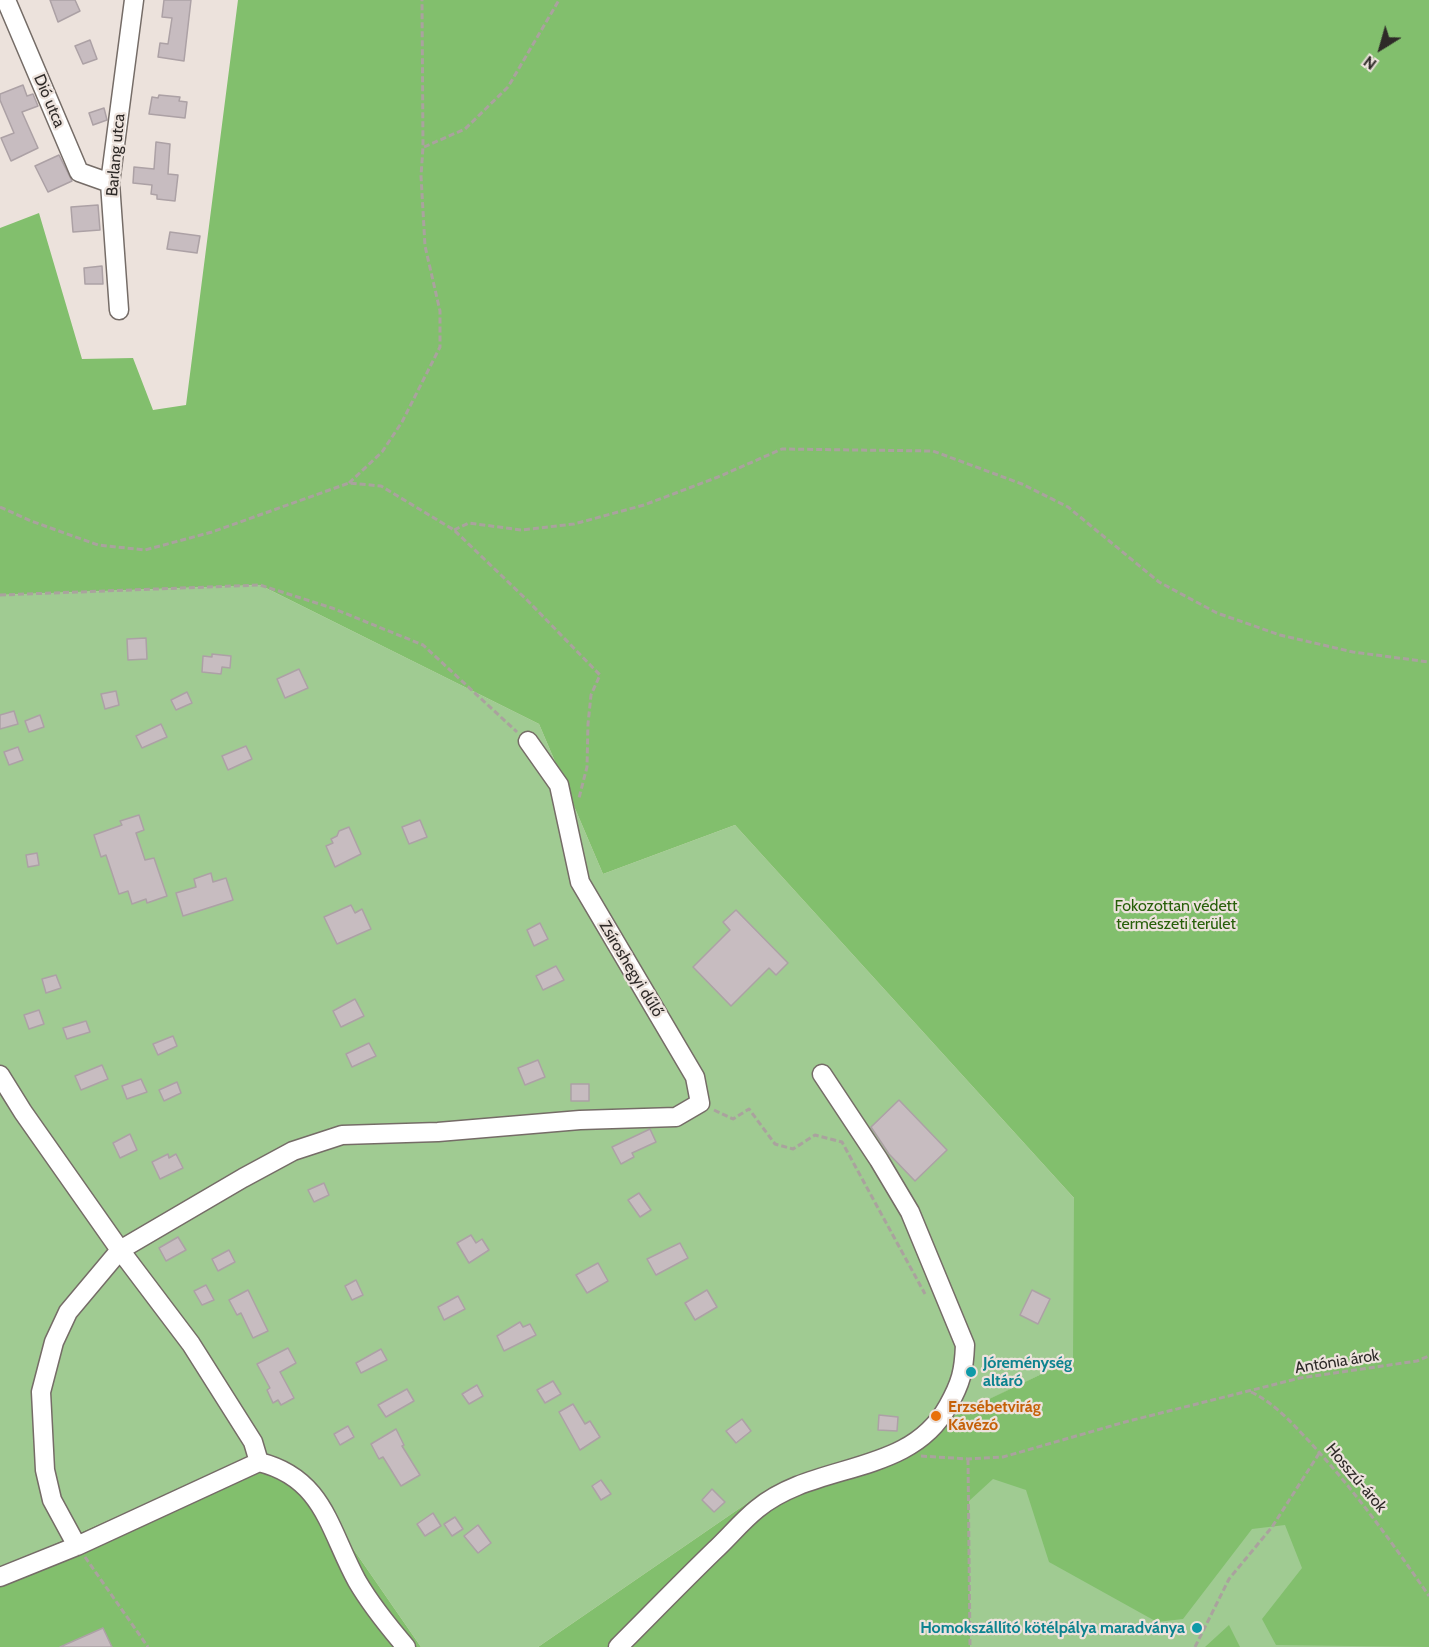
<!DOCTYPE html>
<html>
<head>
<meta charset="utf-8">
<style>
	body { margin:0 }
	#map { position:relative; width:1429px; height:1647px; overflow:hidden; background:#ece2dc; font-family:Cabin,sans-serif }
	canvas { display:block }
	.north { position:absolute; left:1351px; top:18px; width:60px; height:60px; -webkit-text-stroke:4px #ece2dc; paint-order:stroke; rotate:217deg; font-size:16px; font-weight:700; line-height:24px; text-align:center; color:#2e2a28 }
	.north::after { content:''; display:block; margin:auto; width:21px; height:27px; background:#2e2a28; clip-path:polygon(50% 0,100% 100%,50% 72%,0 100%) }
</style>
</head>
<body>
<div id="map">
<canvas width="1429" height="1647"></canvas>
<div class="north">N</div>
</div>
<script>
const ctx = document.querySelector('canvas').getContext('2d');
ctx.lineJoin = 'round';
function fillPath(path, color) { ctx.fillStyle = color; ctx.fill(path, 'evenodd'); }
function stroke(path, color, width, dash) { ctx.strokeStyle = color; ctx.lineWidth = width; ctx.lineCap = dash ? 'butt' : 'round'; ctx.setLineDash(dash || []); ctx.stroke(path); }
function write(font, color, halo, rows, align = 'center') {
  ctx.font = font + ' Cabin,sans-serif'; ctx.lineWidth = 4.5; ctx.setLineDash([]); ctx.textBaseline = 'middle'; ctx.strokeStyle = halo; ctx.fillStyle = color; for (const [text, x, y, turn = 0] of rows) {
    ctx.save(); ctx.translate(x, y); ctx.rotate((+turn || 0) * Math.PI / 180); ctx.textAlign = isNaN(turn) ? turn : align; if (halo) ctx.strokeText(text, 0, 0); ctx.fillText(text, 0, 0); ctx.restore();
  }
}
const green = new Path2D(`
	M 928,473 L 992,481 L 1069,537 L 1054,568 L 1074,598 L 1128,634 L 1169,653 L 1278,678 L 1414,686 L 1429,690 L 1429,1647 L 631,1647 L 713,1555 L 804,1475 L 772,1486 L 538,1647 L 421,1647 L 300,1472 L 242,1461 L 45,1548 L 0,1573 L 0,595 L 260,585 L 539,724 L 603,874 L 735,825 L 1074,1198 L 1074,1335 L 1151,1232 L 1024,1132 L 934,1014 L 794,806 L 718,699 L 677,722 L 607,670 L 615,549 L 785,477 ZM 1380,1357 L 1373,1369 L 1030,1451 L 1001,1464 L 915,1460 L 819,1470 L 899,1442 L 968,1409 L 972,1455 L 998,1457 L 1029,1441 ZM 1044,1373 L 1024,1401 L 988,1400 Z`);
const forest = new Path2D(`
	M 238,0 L 1429,0 L 1429,1647 L 1276,1645 L 1262,1619 L 1302,1568 L 1285,1525 L 1252,1529 L 1183,1619 L 1157,1622 L 1049,1562 L 1026,1490 L 993,1479 L 969,1501 L 970,1647 L 538,1647 L 772,1486 L 899,1442 L 1073,1359 L 1074,1198 L 735,825 L 603,874 L 539,724 L 260,585 L 0,595 L 0,228 L 39,213 L 82,359 L 133,358 L 153,410 L 186,405 Z
	M 242,1461 L 300,1472 L 421,1647 L 0,1647 L 0,1573 L 45,1548 Z
	M 1229,1625 L 1240,1647 L 1205,1647 Z`);
const building = new Path2D(`
	M 50,0 L 75,0 L 80,11 L 58,22 Z
	M 164,0 L 191,0 L 184,61 L 158,57 L 160,43 L 168,44 L 172,18 L 162,17 Z
	M 90,40 L 97,59 L 83,64 L 75,46 Z
	M 23,85 L 27,96 L 33,94 L 38,106 L 22,112 L 38,148 L 11,161 L 1,138 L 14,133 L 0,100 L 0,94 Z
	M 159,95 L 180,97 L 179,101 L 187,102 L 185,118 L 149,114 L 152,97 L 158,98 Z
	M 104,108 L 107,120 L 93,125 L 89,113 Z
	M 156,142 L 170,144 L 168,174 L 178,175 L 175,201 L 157,199 L 157,195 L 151,194 L 152,185 L 133,183 L 134,167 L 154,169 Z
	M 59,155 L 72,181 L 48,192 L 35,166 Z
	M 98,205 L 100,230 L 73,232 L 71,207 Z
	M 170,232 L 200,236 L 197,253 L 167,249 Z
	M 102,266 L 103,284 L 85,284 L 84,268 Z
	M 146,638 L 147,659 L 128,660 L 127,639 Z
	M 212,654 L 231,656 L 230,668 L 222,667 L 221,674 L 202,672 L 203,656 L 212,657 Z
	M 299,669 L 308,688 L 285,698 L 277,679 Z
	M 116,691 L 119,705 L 105,709 L 101,694 Z
	M 187,692 L 192,703 L 176,710 L 171,700 Z
	M 14,711 L 18,724 L 0,729 L 0,715 Z
	M 40,715 L 44,727 L 29,732 L 25,721 Z
	M 161,724 L 167,737 L 142,748 L 136,736 Z
	M 246,746 L 252,759 L 228,770 L 222,756 Z
	M 18,747 L 23,760 L 9,765 L 4,752 Z
	M 139,815 L 144,830 L 136,833 L 145,860 L 154,858 L 167,896 L 147,903 L 146,899 L 132,904 L 128,891 L 119,894 L 106,855 L 101,857 L 94,835 L 122,825 L 120,821 Z
	M 420,820 L 427,837 L 409,844 L 402,827 Z
	M 349,827 L 361,854 L 335,867 L 326,846 L 333,843 L 331,839 L 337,836 L 339,831 Z
	M 37,853 L 39,865 L 28,867 L 26,855 Z
	M 211,873 L 213,882 L 226,878 L 233,900 L 183,916 L 176,893 L 196,887 L 194,879 Z
	M 351,905 L 355,913 L 362,909 L 371,929 L 337,944 L 324,917 Z
	M 736,910 L 788,963 L 776,975 L 769,968 L 731,1006 L 693,967 L 730,930 L 723,922 Z
	M 540,923 L 548,939 L 534,946 L 527,930 Z
	M 556,966 L 564,980 L 543,990 L 536,976 Z
	M 56,975 L 61,988 L 46,993 L 42,979 Z
	M 355,999 L 364,1016 L 341,1027 L 333,1011 Z
	M 39,1010 L 44,1024 L 29,1029 L 24,1015 Z
	M 86,1021 L 90,1032 L 67,1039 L 63,1028 Z
	M 173,1036 L 177,1046 L 158,1055 L 153,1044 Z
	M 369,1043 L 376,1056 L 352,1067 L 346,1054 Z
	M 538,1060 L 545,1077 L 525,1085 L 518,1068 Z
	M 102,1065 L 108,1079 L 81,1090 L 75,1076 Z
	M 141,1079 L 147,1092 L 127,1099 L 122,1086 Z
	M 177,1082 L 181,1093 L 164,1101 L 159,1090 Z
	M 571,1084 L 589,1084 L 589,1101 L 571,1101 Z
	M 899,1100 L 947,1150 L 915,1181 L 889,1154 L 871,1127 Z
	M 650,1129 L 656,1142 L 632,1153 L 634,1157 L 621,1164 L 612,1147 Z
	M 130,1134 L 137,1150 L 120,1158 L 113,1143 Z
	M 168,1154 L 169,1158 L 176,1154 L 183,1168 L 160,1179 L 152,1162 Z
	M 324,1183 L 329,1195 L 314,1202 L 308,1190 Z
	M 639,1193 L 651,1210 L 640,1217 L 628,1200 Z
	M 471,1235 L 476,1243 L 482,1239 L 489,1250 L 469,1263 L 457,1243 Z
	M 178,1237 L 186,1250 L 166,1261 L 159,1248 Z
	M 680,1243 L 688,1258 L 656,1275 L 647,1259 Z
	M 229,1250 L 235,1262 L 218,1271 L 212,1259 Z
	M 598,1263 L 608,1281 L 587,1293 L 576,1275 Z
	M 356,1280 L 363,1295 L 352,1300 L 345,1286 Z
	M 206,1285 L 214,1300 L 202,1305 L 194,1291 Z
	M 248,1290 L 268,1331 L 253,1338 L 241,1313 L 237,1315 L 229,1300 Z
	M 707,1290 L 717,1307 L 695,1320 L 685,1303 Z
	M 1032,1290 L 1050,1299 L 1038,1324 L 1020,1315 Z
	M 458,1296 L 465,1309 L 444,1320 L 438,1307 Z
	M 520,1322 L 523,1327 L 530,1324 L 536,1335 L 504,1351 L 497,1336 Z
	M 288,1348 L 296,1363 L 280,1372 L 294,1398 L 281,1405 L 278,1400 L 273,1403 L 267,1390 L 270,1388 L 257,1364 Z
	M 381,1349 L 387,1360 L 361,1373 L 356,1363 Z
	M 553,1381 L 561,1394 L 545,1403 L 537,1390 Z
	M 477,1385 L 483,1396 L 469,1404 L 462,1394 Z
	M 407,1389 L 414,1401 L 386,1417 L 378,1405 Z
	M 573,1404 L 585,1424 L 590,1421 L 600,1437 L 580,1450 L 559,1412 Z
	M 879,1415 L 898,1417 L 897,1431 L 878,1430 Z
	M 742,1419 L 751,1431 L 736,1443 L 726,1431 Z
	M 348,1426 L 354,1437 L 340,1445 L 334,1434 Z
	M 396,1429 L 404,1445 L 402,1446 L 420,1475 L 401,1486 L 383,1457 L 379,1459 L 371,1444 Z
	M 601,1480 L 611,1494 L 601,1500 L 592,1486 Z
	M 712,1489 L 725,1502 L 714,1512 L 702,1500 Z
	M 433,1513 L 441,1526 L 425,1536 L 417,1524 Z
	M 455,1517 L 463,1529 L 452,1536 L 444,1524 Z
	M 478,1525 L 491,1543 L 478,1553 L 464,1536 Z
	M 103,1628 L 112,1647 L 60,1647 Z`);
const path = new Path2D(`
	M 424,147 L 465,129 L 508,87 L 559,0
	M 349,483 L 382,452 L 402,422 L 440,347 L 440,311 L 425,246 L 421,176 L 423,147 L 422,0
	M 0,507 L 31,521 L 98,545 L 145,550 L 212,532 L 349,483 L 381,486 L 454,530 L 528,601 L 600,675 L 591,695 L 588,724 L 587,767 L 579,798
	M 454,530 L 469,523 L 521,530 L 574,524 L 644,505 L 718,477 L 782,449 L 933,451 L 1022,484 L 1068,507 L 1159,582 L 1217,613 L 1280,635 L 1353,652 L 1429,662
	M 0,595 L 260,585 L 332,608 L 423,645 L 517,732
	M 714,1110 L 733,1119 L 749,1109 L 775,1144 L 793,1149 L 815,1135 L 842,1142 L 925,1294
	M 1251,1392 C 1274,1403 1290,1421 1307,1439 C 1353,1488 1391,1541 1429,1596
	M 921,1456 L 968,1459 L 1003,1457 L 1125,1422 L 1300,1378 L 1417,1361 L 1429,1356
	M 968,1459 L 970,1647
	M 85,1557 L 148,1647
	M 1195,1647 L 1229,1579 L 1272,1527 L 1320,1452`);
const minor = new Path2D(`
	M 6,0 L 79,172 L 110,183
	M 119,310 L 110,183 L 134,0
	M 0,1075 L 23,1112 L 120,1250 L 191,1344 L 253,1442 L 259,1462
	M 77,1546 L 52,1500 L 45,1470 L 41,1392 L 54,1342 L 68,1312 L 120,1250 L 243,1178 L 293,1151 L 342,1135 L 438,1132 L 580,1120 L 676,1117 L 700,1103 L 695,1077 L 580,882 L 559,785 L 528,741
	M 0,1577 L 77,1546 L 259,1462 C 324,1478 329,1530 357,1581 C 371,1605 388,1626 406,1647
	M 618,1647 C 650,1615 682,1582 715,1550 C 729,1537 742,1521 757,1509 C 815,1461 909,1477 948,1406 C 961,1383 964,1371 965,1345 L 910,1212 L 879,1160 L 822,1074`);
const markers = [
	[971,1372,6,"#0f9aa8"],
	[936,1416,6,"#e8710a"],
	[1197,1628,6,"#0f9aa8"]
];
const streetNames = [
	["Dió utca",49,101,67],
	["Barlang utca",116,155,-85],
	["Zsíroshegyi dűlő",631,969,59],
	["Antónia árok",1337,1362,-9],
	["Hosszú-árok",1356,1478,50]
];
const parkNames = [
	["Fokozottan védett",1176,906],
	["természeti terület",1176,924]
];
const cultureNames = [
	["Jóreménység",983,1363],
	["altáró",983,1381],
	["Homokszállító kötélpálya maradványa",1185,1628,"right"]
];
const foodNames = [
	["Erzsébetvirág",948,1407],
	["Kávézó",948,1425]
];
fillPath(green, '#a0cb92');
fillPath(forest, '#82bf6d');
fillPath(building, '#c7bcc0');
stroke(building, '#aca1a5', 1.5);
stroke(minor, '#756c67', 21);
stroke(path, '#aaa29e', 3, [6, 3]);
stroke(minor, '#fff', 18);
for (const [x, y, r, color] of markers) { const dot = new Path2D(); dot.arc(x, y, r, 0, 2 * Math.PI); ctx.fillStyle = color; ctx.fill(dot); stroke(dot, '#ece2dc', 2); }
write('16px', '#2e2a28', '#ece2dc', streetNames);
write('16px', '#275f09', '#ece2dc', parkNames);
write('bold 16px', '#0d838f', '#ece2dc', cultureNames, 'left');
write('bold 16px', '#c56008', '#ece2dc', foodNames, 'left');
</script>
</body>
</html>
